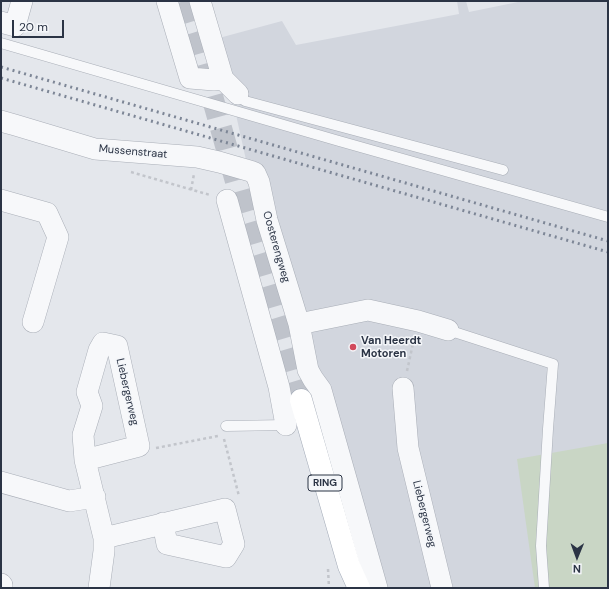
<!DOCTYPE html>
<html>
<head>
<meta charset="utf-8">
<style>
	body { margin:0 }
	#map { position:relative; width:609px; height:589px; overflow:hidden; background:#e4e7ec; font-family:"DM Sans",sans-serif }
	canvas { display:block }
	.frame { position:absolute; inset:0; border:2px solid #2b3445; pointer-events:none }
	.north { position:absolute; left:557px; top:537px; width:40px; height:40px; -webkit-text-stroke:3px #f4f6f9; paint-order:stroke; rotate:181deg; font-size:11px; font-weight:700; line-height:16px; text-align:center; color:#2b3445 }
	.north::after { content:''; display:block; margin:auto; width:14px; height:18px; background:#2b3445; clip-path:polygon(50% 0,100% 100%,50% 72%,0 100%) }
	.scale { position:absolute; left:12px; top:20px; width:52px; height:18px; box-sizing:border-box; border:2px solid #2b3445; border-top:0; padding-left:5px; font-size:12px; line-height:14px; white-space:nowrap; color:#2b3445; -webkit-text-stroke:3px #f4f6f9; paint-order:stroke }
</style>
</head>
<body>
<div id="map">
<canvas width="609" height="589"></canvas>
<div class="frame"></div>
<div class="north">N</div>
<div class="scale">20 m</div>
</div>
<script>
const ctx = document.querySelector('canvas').getContext('2d');
ctx.lineJoin = 'round';
function fillPath(path, color) { ctx.fillStyle = color; ctx.fill(path, 'evenodd'); }
function stroke(path, color, width, dash) { ctx.strokeStyle = color; ctx.lineWidth = width; ctx.lineCap = dash ? 'butt' : 'round'; ctx.setLineDash(dash || []); ctx.stroke(path); }
function write(font, color, halo, rows, align = 'center') {
  ctx.font = font + ' "DM Sans",sans-serif'; ctx.lineWidth = 3; ctx.setLineDash([]); ctx.textBaseline = 'middle'; ctx.strokeStyle = halo; ctx.fillStyle = color; for (const [text, x, y, turn = 0] of rows) {
    ctx.save(); ctx.translate(x, y); ctx.rotate((+turn || 0) * Math.PI / 180); ctx.textAlign = isNaN(turn) ? turn : align; if (halo) ctx.strokeText(text, 0, 0); ctx.fillText(text, 0, 0); ctx.restore();
  }
}
const built = new Path2D(`
	M 457,1 L 466,1 L 469,12 L 523,1 L 608,1 L 608,588 L 374,588 L 250,178 L 219,38 L 282,21 L 296,45 L 459,14 Z`);
const green = new Path2D(`
	M 608,443 L 608,588 L 535,588 L 517,459 Z`);
const primaryTunnel = new Path2D(`
	M 184,1 L 196,39 L 239,192 L 301,400`);
const path = new Path2D(`
	M 131,172 L 210,195
	M 191,190 L 194,174
	M 407,371 L 414,339
	M 224,439 L 239,496
	M 156,448 L 218,436
	M 328,569 L 329,588`);
const service = new Path2D(`
	M 1,43 L 339,141 L 608,217
	M 238,94 L 245,101 L 503,170
	M 448,330 L 553,364 L 548,429 L 541,546 L 544,588
	M 226,426 L 286,425`);
const minor = new Path2D(`
	M 167,1 L 190,78 L 214,80 L 223,79
	M 200,1 L 223,79 L 238,94
	M 1,22 L 15,26 L 22,1
	M 1,121 L 15,125 L 95,149 L 197,157 L 219,162 L 250,171 L 255,173 L 259,182 L 267,220 L 299,324 L 308,370 L 313,379 L 321,390 L 377,588
	M 1,200 L 47,213 L 58,237 L 33,322
	M 227,200 L 279,387 L 286,425
	M 299,324 L 368,310 L 418,321 L 448,330
	M 403,388 L 408,448 L 442,588
	M 85,460 L 139,446 L 117,346 L 103,343 L 99,350 L 87,392 L 92,406 L 83,435 L 85,460 L 104,538 L 104,551 L 99,588
	M 1,482 L 69,501 L 95,497
	M 104,538 L 225,509 L 234,544 L 226,557 L 167,544 L 163,523
	M 1,584 L 2,585 L 2,588`);
const primary = new Path2D(`
	M 301,400 L 349,566 L 359,588`);
const rail = new Path2D(`
	M 1,67 L 608,241
	M 1,78 L 608,252`);
const markers = [
	[353,347,4,"#d1495b"]
];
const shields = [
	[325,483,34]
];
const shieldNames = [
	["RING",325,483]
];
const streetNames = [
	["Mussenstraat",133,152,5],
	["Oosterengweg",276,247,74],
	["Liebergerweg",127,392,77],
	["Liebergerweg",424,514,76]
];
const poiNames = [
	["Van Heerdt",361,341],
	["Motoren",361,354]
];
fillPath(built, '#d2d6de');
fillPath(green, '#c9d6c5');
stroke(primaryTunnel, '#bfc3cb', 22, [22, 11]);
stroke(service, '#a9aeb7', 11);
stroke(minor, '#a9aeb7', 22);
stroke(primary, '#a3abb8', 23);
stroke(path, '#c2c5cb', 2.5, [3, 3]);
stroke(service, '#f7f8fa', 10);
stroke(minor, '#f7f8fa', 21);
stroke(primary, '#fff', 22);
stroke(rail, '#7d8696', 3, [2, 4]);
for (const [x, y, r, color] of markers) { const dot = new Path2D(); dot.arc(x, y, r, 0, 2 * Math.PI); ctx.fillStyle = color; ctx.fill(dot); stroke(dot, '#f4f6f9', 1.5); }
for (const [x, y, w] of shields) { const box = new Path2D(); box.roundRect(x - w / 2, y - 8, w, 16, 3); ctx.fillStyle = '#f4f6f9'; ctx.fill(box); stroke(box, '#2b3445', 1); }
write('bold 10px', '#2b3445', null, shieldNames);
write('11px', '#2b3445', '#f4f6f9', streetNames);
write('bold 11px', '#2b3445', '#f4f6f9', poiNames, 'left');
</script>
</body>
</html>
